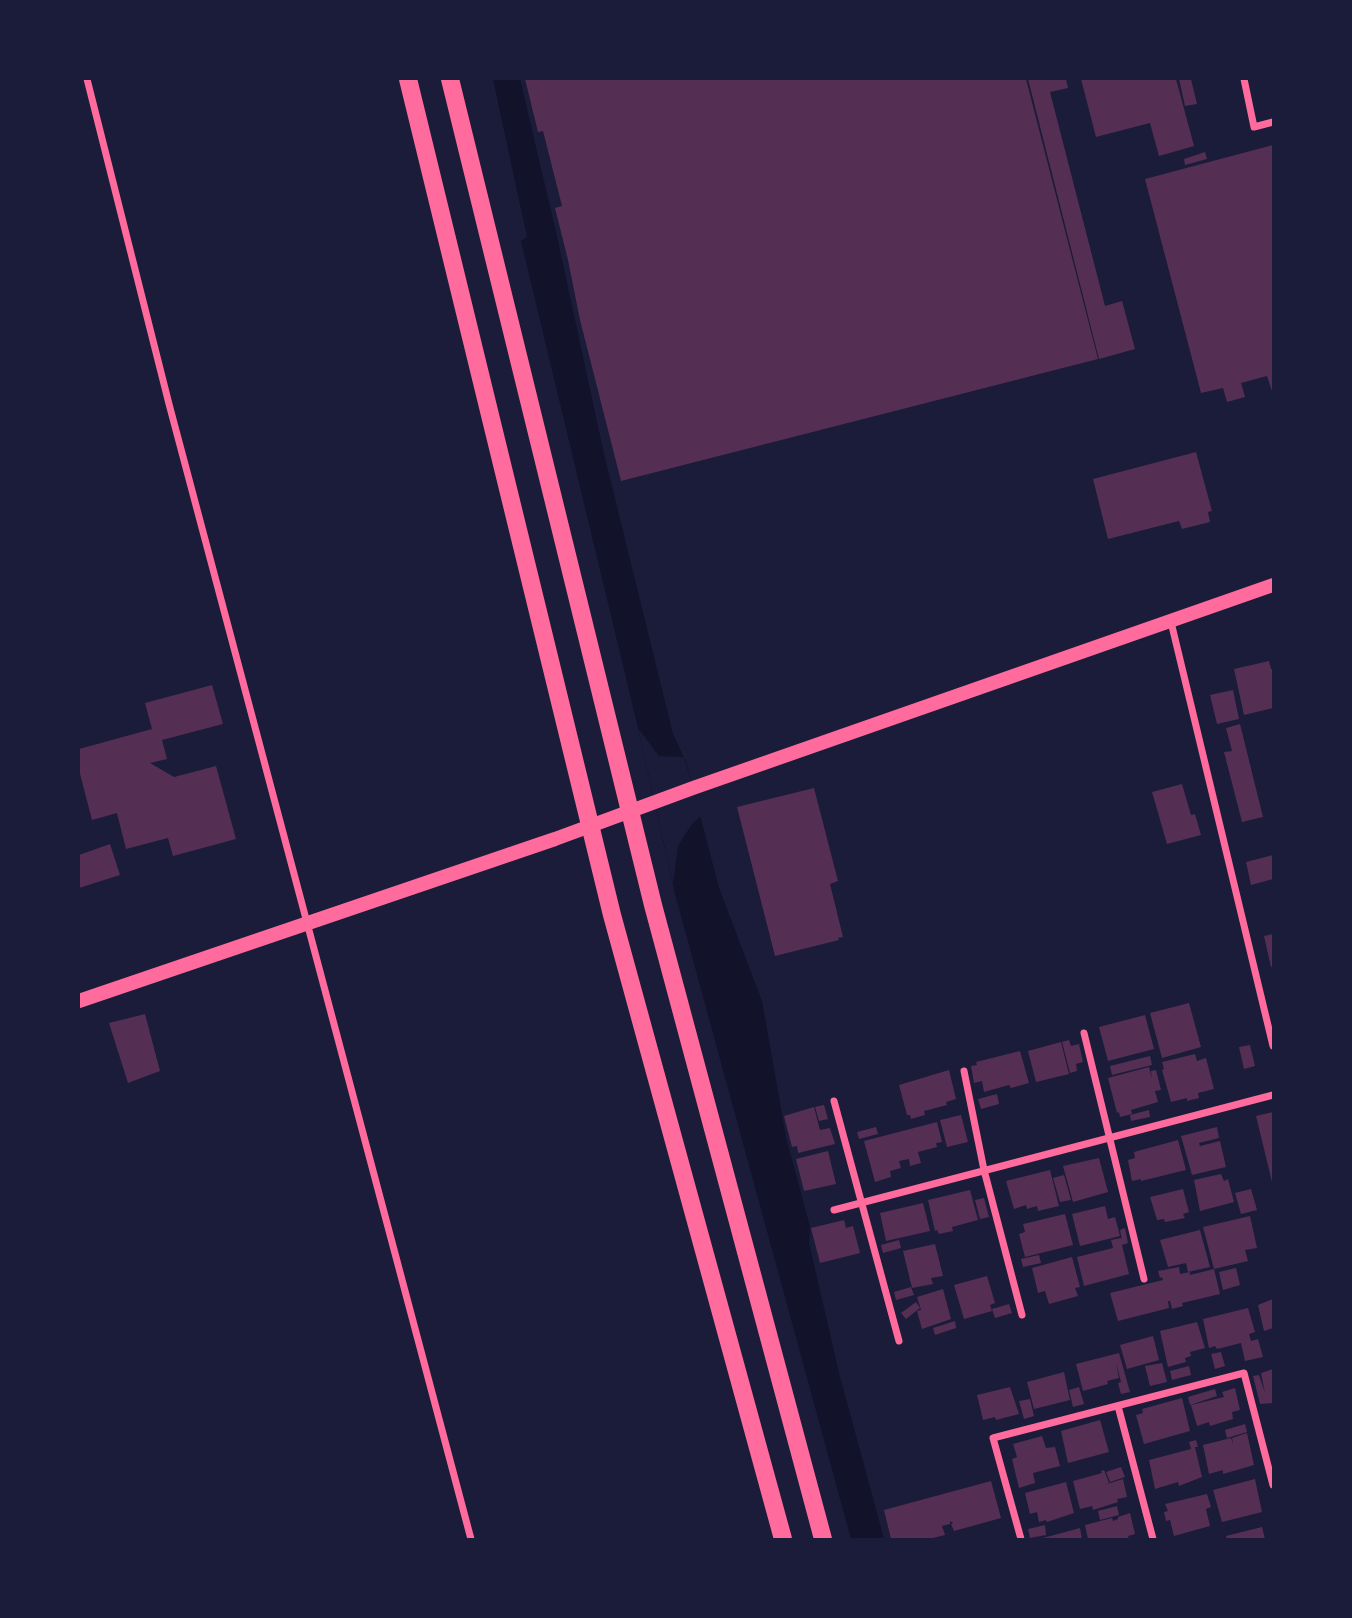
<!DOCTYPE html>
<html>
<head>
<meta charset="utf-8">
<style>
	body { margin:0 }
	#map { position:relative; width:1352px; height:1618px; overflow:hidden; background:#1b1b3a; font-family:"Space Grotesk",sans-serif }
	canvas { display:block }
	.frame { position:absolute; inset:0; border:80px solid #1b1b3a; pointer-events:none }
</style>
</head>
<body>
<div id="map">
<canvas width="1352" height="1618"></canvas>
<div class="frame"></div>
</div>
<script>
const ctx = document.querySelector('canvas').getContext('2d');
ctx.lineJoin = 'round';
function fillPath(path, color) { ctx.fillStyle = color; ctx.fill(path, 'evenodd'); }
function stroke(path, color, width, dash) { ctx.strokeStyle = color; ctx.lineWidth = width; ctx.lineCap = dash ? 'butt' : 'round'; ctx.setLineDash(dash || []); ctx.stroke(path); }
const water = new Path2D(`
	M 493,79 L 520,79 L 556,232 L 604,454 L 673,734 L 686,762 L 719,888 L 762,1001 L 786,1137 L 810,1227 L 809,1243 L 839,1373 L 884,1539 L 851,1539 L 675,894 L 638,728 L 521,241 L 527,237 Z`);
const pier = new Path2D(`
	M 638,728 L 659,756 L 684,757 L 701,816 L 692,824 L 678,846 L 673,884 Z`);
const building = new Path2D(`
	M 525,79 L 1026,79 L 1098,359 L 621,481 L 580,320 L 568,260 L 555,208 L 562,206 L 543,131 L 538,132 Z
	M 1028,79 L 1066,79 L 1068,88 L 1050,92 L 1105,306 L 1122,301 L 1135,349 L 1099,359 Z
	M 1081,79 L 1176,79 L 1194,146 L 1159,156 L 1150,123 L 1096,137 Z
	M 1179,79 L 1191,79 L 1197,104 L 1185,106 Z
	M 1273,145 L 1273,394 L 1267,376 L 1241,383 L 1245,397 L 1227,402 L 1223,388 L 1201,393 L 1145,179 Z
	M 1205,152 L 1207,159 L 1185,165 L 1184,159 Z
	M 1196,452 L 1212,511 L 1208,512 L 1210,522 L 1182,529 L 1179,521 L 1108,539 L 1093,479 Z
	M 1269,661 L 1271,669 L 1273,669 L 1273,708 L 1244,715 L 1234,669 Z
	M 212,685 L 223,724 L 162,740 L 167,759 L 150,763 L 174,777 L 216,766 L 236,839 L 173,856 L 168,838 L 126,849 L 117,813 L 92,820 L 79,770 L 79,749 L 152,729 L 145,703 Z
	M 1233,690 L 1239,719 L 1217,724 L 1210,695 Z
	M 1240,724 L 1263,817 L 1242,822 L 1224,752 L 1232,751 L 1226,728 Z
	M 1182,784 L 1191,815 L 1195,814 L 1201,835 L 1167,844 L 1152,792 Z
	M 814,788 L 838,881 L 830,884 L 843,937 L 838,938 L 839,940 L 775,956 L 737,807 Z
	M 110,844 L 120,875 L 79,888 L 79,855 Z
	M 1273,855 L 1273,879 L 1251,885 L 1246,862 Z
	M 1273,934 L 1273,966 L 1271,967 L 1264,936 Z
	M 1189,1003 L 1201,1047 L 1162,1058 L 1150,1013 Z
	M 145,1014 L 160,1071 L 128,1083 L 109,1023 Z
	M 1145,1015 L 1154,1049 L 1108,1061 L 1099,1027 Z
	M 1069,1040 L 1071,1046 L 1079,1044 L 1083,1062 L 1076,1064 L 1077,1071 L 1070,1073 L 1062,1042 Z
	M 1061,1042 L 1069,1074 L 1036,1082 L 1028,1051 Z
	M 1250,1045 L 1255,1066 L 1244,1069 L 1239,1047 Z
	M 1020,1051 L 1029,1083 L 1011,1088 L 1009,1085 L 984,1092 L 982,1081 L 974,1083 L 971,1066 L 977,1065 L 976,1062 Z
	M 1195,1054 L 1197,1061 L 1206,1058 L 1214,1089 L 1198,1093 L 1199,1098 L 1187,1101 L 1187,1098 L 1171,1102 L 1162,1070 L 1164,1069 L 1162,1062 Z
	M 1150,1056 L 1152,1065 L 1112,1075 L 1110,1066 Z
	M 1149,1067 L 1152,1079 L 1151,1071 L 1156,1070 L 1161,1090 L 1155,1091 L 1158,1102 L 1131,1110 L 1132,1114 L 1120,1117 L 1119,1112 L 1117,1113 L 1108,1078 Z
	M 949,1070 L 956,1099 L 946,1102 L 947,1105 L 924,1111 L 925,1115 L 911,1119 L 910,1115 L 907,1115 L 899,1085 Z
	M 997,1094 L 999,1104 L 981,1109 L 978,1099 Z
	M 824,1105 L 828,1119 L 819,1121 L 815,1107 Z
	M 814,1107 L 820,1130 L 830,1128 L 835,1144 L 798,1153 L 797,1146 L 792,1147 L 784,1116 Z
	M 1149,1110 L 1150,1117 L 1131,1121 L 1130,1115 Z
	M 1273,1112 L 1273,1181 L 1272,1182 L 1256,1116 Z
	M 961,1115 L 968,1142 L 947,1147 L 940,1120 Z
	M 937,1122 L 942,1142 L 936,1143 L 937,1147 L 918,1152 L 921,1163 L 910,1166 L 909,1159 L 899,1161 L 901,1168 L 890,1171 L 891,1177 L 875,1182 L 864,1141 Z
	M 876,1127 L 878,1134 L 859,1139 L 857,1132 Z
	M 1217,1127 L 1219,1138 L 1199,1143 L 1200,1146 L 1220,1141 L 1226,1167 L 1192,1175 L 1181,1136 Z
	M 1178,1140 L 1186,1170 L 1141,1181 L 1141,1179 L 1132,1181 L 1128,1160 L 1135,1158 L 1134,1152 Z
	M 828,1151 L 836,1184 L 804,1191 L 796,1159 Z
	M 1099,1158 L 1108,1192 L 1073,1202 L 1063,1166 Z
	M 1050,1170 L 1059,1206 L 1038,1211 L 1037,1206 L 1027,1209 L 1026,1205 L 1014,1209 L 1006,1181 Z
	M 1221,1174 L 1224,1181 L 1228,1179 L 1234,1202 L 1200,1211 L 1194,1180 Z
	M 1064,1175 L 1071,1200 L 1060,1202 L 1053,1178 Z
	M 1183,1189 L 1189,1212 L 1183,1214 L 1185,1218 L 1165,1222 L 1164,1219 L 1157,1220 L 1150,1197 Z
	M 1251,1189 L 1257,1210 L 1241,1214 L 1235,1193 Z
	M 970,1190 L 978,1220 L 952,1227 L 953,1231 L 939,1234 L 937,1230 L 935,1231 L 928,1200 Z
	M 984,1198 L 989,1217 L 980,1219 L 975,1200 Z
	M 923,1203 L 930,1231 L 886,1241 L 880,1213 Z
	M 1105,1206 L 1108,1219 L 1115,1217 L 1120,1236 L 1080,1246 L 1072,1214 Z
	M 1065,1214 L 1073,1245 L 1025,1257 L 1019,1234 L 1025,1232 L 1023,1224 Z
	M 1250,1216 L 1257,1248 L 1245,1250 L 1248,1261 L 1214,1269 L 1203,1227 Z
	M 844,1220 L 846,1228 L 853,1226 L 860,1253 L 820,1263 L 811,1228 Z
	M 1125,1228 L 1128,1243 L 1122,1245 L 1129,1274 L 1084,1286 L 1077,1257 L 1113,1248 L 1111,1240 L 1121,1238 L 1122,1240 L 1120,1230 Z
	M 1200,1230 L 1210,1267 L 1188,1272 L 1186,1263 L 1168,1267 L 1160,1240 Z
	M 899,1240 L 901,1248 L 883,1253 L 881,1245 Z
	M 935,1244 L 943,1276 L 931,1278 L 933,1284 L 912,1288 L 903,1251 Z
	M 1039,1255 L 1041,1263 L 1023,1267 L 1021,1259 Z
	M 1072,1257 L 1080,1287 L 1075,1288 L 1078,1296 L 1049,1304 L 1045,1291 L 1038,1293 L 1032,1268 Z
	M 1179,1267 L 1180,1274 L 1190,1272 L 1190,1275 L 1214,1269 L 1220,1294 L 1182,1303 L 1183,1306 L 1172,1309 L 1170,1301 L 1168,1301 L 1169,1308 L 1118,1321 L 1110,1293 L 1163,1280 L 1162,1277 L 1160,1278 L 1158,1271 Z
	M 1236,1268 L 1240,1285 L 1223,1290 L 1219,1272 Z
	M 987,1276 L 995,1303 L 990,1305 L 992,1311 L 964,1319 L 954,1285 Z
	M 911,1287 L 914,1295 L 896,1300 L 894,1292 Z
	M 943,1289 L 951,1319 L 922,1329 L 917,1311 L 921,1310 L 917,1297 Z
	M 1273,1299 L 1273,1328 L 1264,1331 L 1258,1305 Z
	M 916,1302 L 920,1308 L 906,1319 L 901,1313 Z
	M 1009,1304 L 1012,1313 L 995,1318 L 992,1309 Z
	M 1248,1308 L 1255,1332 L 1249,1334 L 1251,1341 L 1258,1339 L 1263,1357 L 1245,1361 L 1241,1343 L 1217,1349 L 1215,1346 L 1209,1348 L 1203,1319 Z
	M 955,1321 L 956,1328 L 935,1335 L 933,1328 Z
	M 1197,1322 L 1205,1348 L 1190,1352 L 1191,1356 L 1185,1358 L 1186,1362 L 1168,1367 L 1160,1331 Z
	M 1153,1336 L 1159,1360 L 1127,1369 L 1120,1345 Z
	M 1221,1352 L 1225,1366 L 1215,1369 L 1211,1354 Z
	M 1119,1353 L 1130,1392 L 1121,1394 L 1118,1383 L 1121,1382 L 1116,1362 L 1119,1378 L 1107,1381 L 1108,1384 L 1083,1391 L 1076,1364 Z
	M 1162,1363 L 1167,1382 L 1150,1386 L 1145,1366 Z
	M 1189,1366 L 1191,1375 L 1172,1380 L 1170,1371 Z
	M 1273,1369 L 1273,1403 L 1260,1404 L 1253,1376 L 1259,1375 L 1265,1393 L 1261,1373 Z
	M 1064,1372 L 1070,1400 L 1034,1409 L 1027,1382 Z
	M 1010,1387 L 1019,1414 L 996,1420 L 995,1417 L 983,1420 L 977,1395 Z
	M 1079,1387 L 1084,1404 L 1073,1407 L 1069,1390 Z
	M 1235,1388 L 1240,1410 L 1232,1412 L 1233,1419 L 1210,1426 L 1209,1422 L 1197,1426 L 1191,1405 L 1224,1397 L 1222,1392 Z
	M 1215,1389 L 1217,1396 L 1190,1405 L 1188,1397 Z
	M 1182,1398 L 1190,1431 L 1144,1444 L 1136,1415 L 1143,1413 L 1142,1409 Z
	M 1030,1399 L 1034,1416 L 1024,1419 L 1019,1401 Z
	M 1100,1420 L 1109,1452 L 1068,1463 L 1061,1431 Z
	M 1245,1424 L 1247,1432 L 1227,1438 L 1225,1430 Z
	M 1247,1433 L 1254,1465 L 1223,1474 L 1223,1470 L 1209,1474 L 1203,1445 L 1231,1438 L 1233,1444 L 1232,1438 Z
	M 1042,1436 L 1046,1448 L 1055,1447 L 1060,1466 L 1033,1473 L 1035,1483 L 1019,1488 L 1012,1459 L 1017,1457 L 1013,1444 Z
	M 1196,1440 L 1198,1447 L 1195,1447 L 1202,1477 L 1179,1486 L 1178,1482 L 1155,1489 L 1149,1460 L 1191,1449 L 1189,1442 Z
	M 1121,1467 L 1125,1477 L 1110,1482 L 1106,1472 Z
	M 1104,1470 L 1109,1483 L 1104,1485 L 1123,1479 L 1127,1497 L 1117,1499 L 1118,1502 L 1093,1510 L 1092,1506 L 1080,1509 L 1073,1481 L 1102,1473 L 1101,1471 Z
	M 1255,1479 L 1262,1512 L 1222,1522 L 1213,1490 Z
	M 991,1481 L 1001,1518 L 954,1531 L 951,1524 L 953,1523 L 950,1521 L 950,1524 L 942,1526 L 945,1535 L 929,1539 L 891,1539 L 884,1510 Z
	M 1066,1482 L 1074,1513 L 1047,1522 L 1046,1520 L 1039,1522 L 1037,1512 L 1030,1514 L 1025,1493 Z
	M 1207,1494 L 1211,1507 L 1206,1509 L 1210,1526 L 1174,1536 L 1170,1520 L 1166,1521 L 1164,1512 L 1168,1511 L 1165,1504 Z
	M 1117,1506 L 1119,1515 L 1100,1520 L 1098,1511 Z
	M 1130,1513 L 1135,1534 L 1128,1536 L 1129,1539 L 1088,1539 L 1085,1525 L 1112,1518 L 1113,1521 L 1118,1519 L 1118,1517 Z
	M 1045,1525 L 1046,1535 L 1030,1538 L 1028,1529 Z
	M 1262,1527 L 1265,1539 L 1227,1539 L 1226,1536 Z
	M 1080,1528 L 1082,1539 L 1043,1539 L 1043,1538 Z`);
const minor = new Path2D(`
	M 87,79 L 169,404 L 471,1539
	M 1244,79 L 1254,127 L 1273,122
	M 1171,622 L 1273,1046
	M 1084,1033 L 1144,1279
	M 964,1071 L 984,1170 L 1022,1315
	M 834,1101 L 899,1341
	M 834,1210 L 1273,1095
	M 1118,1406 L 1153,1539
	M 1021,1539 L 993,1438 L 1244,1373 L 1273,1485`);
const secondary = new Path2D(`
	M 79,1001 L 555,839 L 693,788 L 1273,585`);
const primary = new Path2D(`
	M 408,79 L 612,915 L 783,1539
	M 450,79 L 653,905 L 823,1539`);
fillPath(water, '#12122b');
fillPath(pier, '#1b1b3a');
fillPath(building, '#542f53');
stroke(minor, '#ff6b9d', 7);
stroke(secondary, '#ff6b9d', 14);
stroke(primary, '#ff6b9d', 18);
</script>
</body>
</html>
